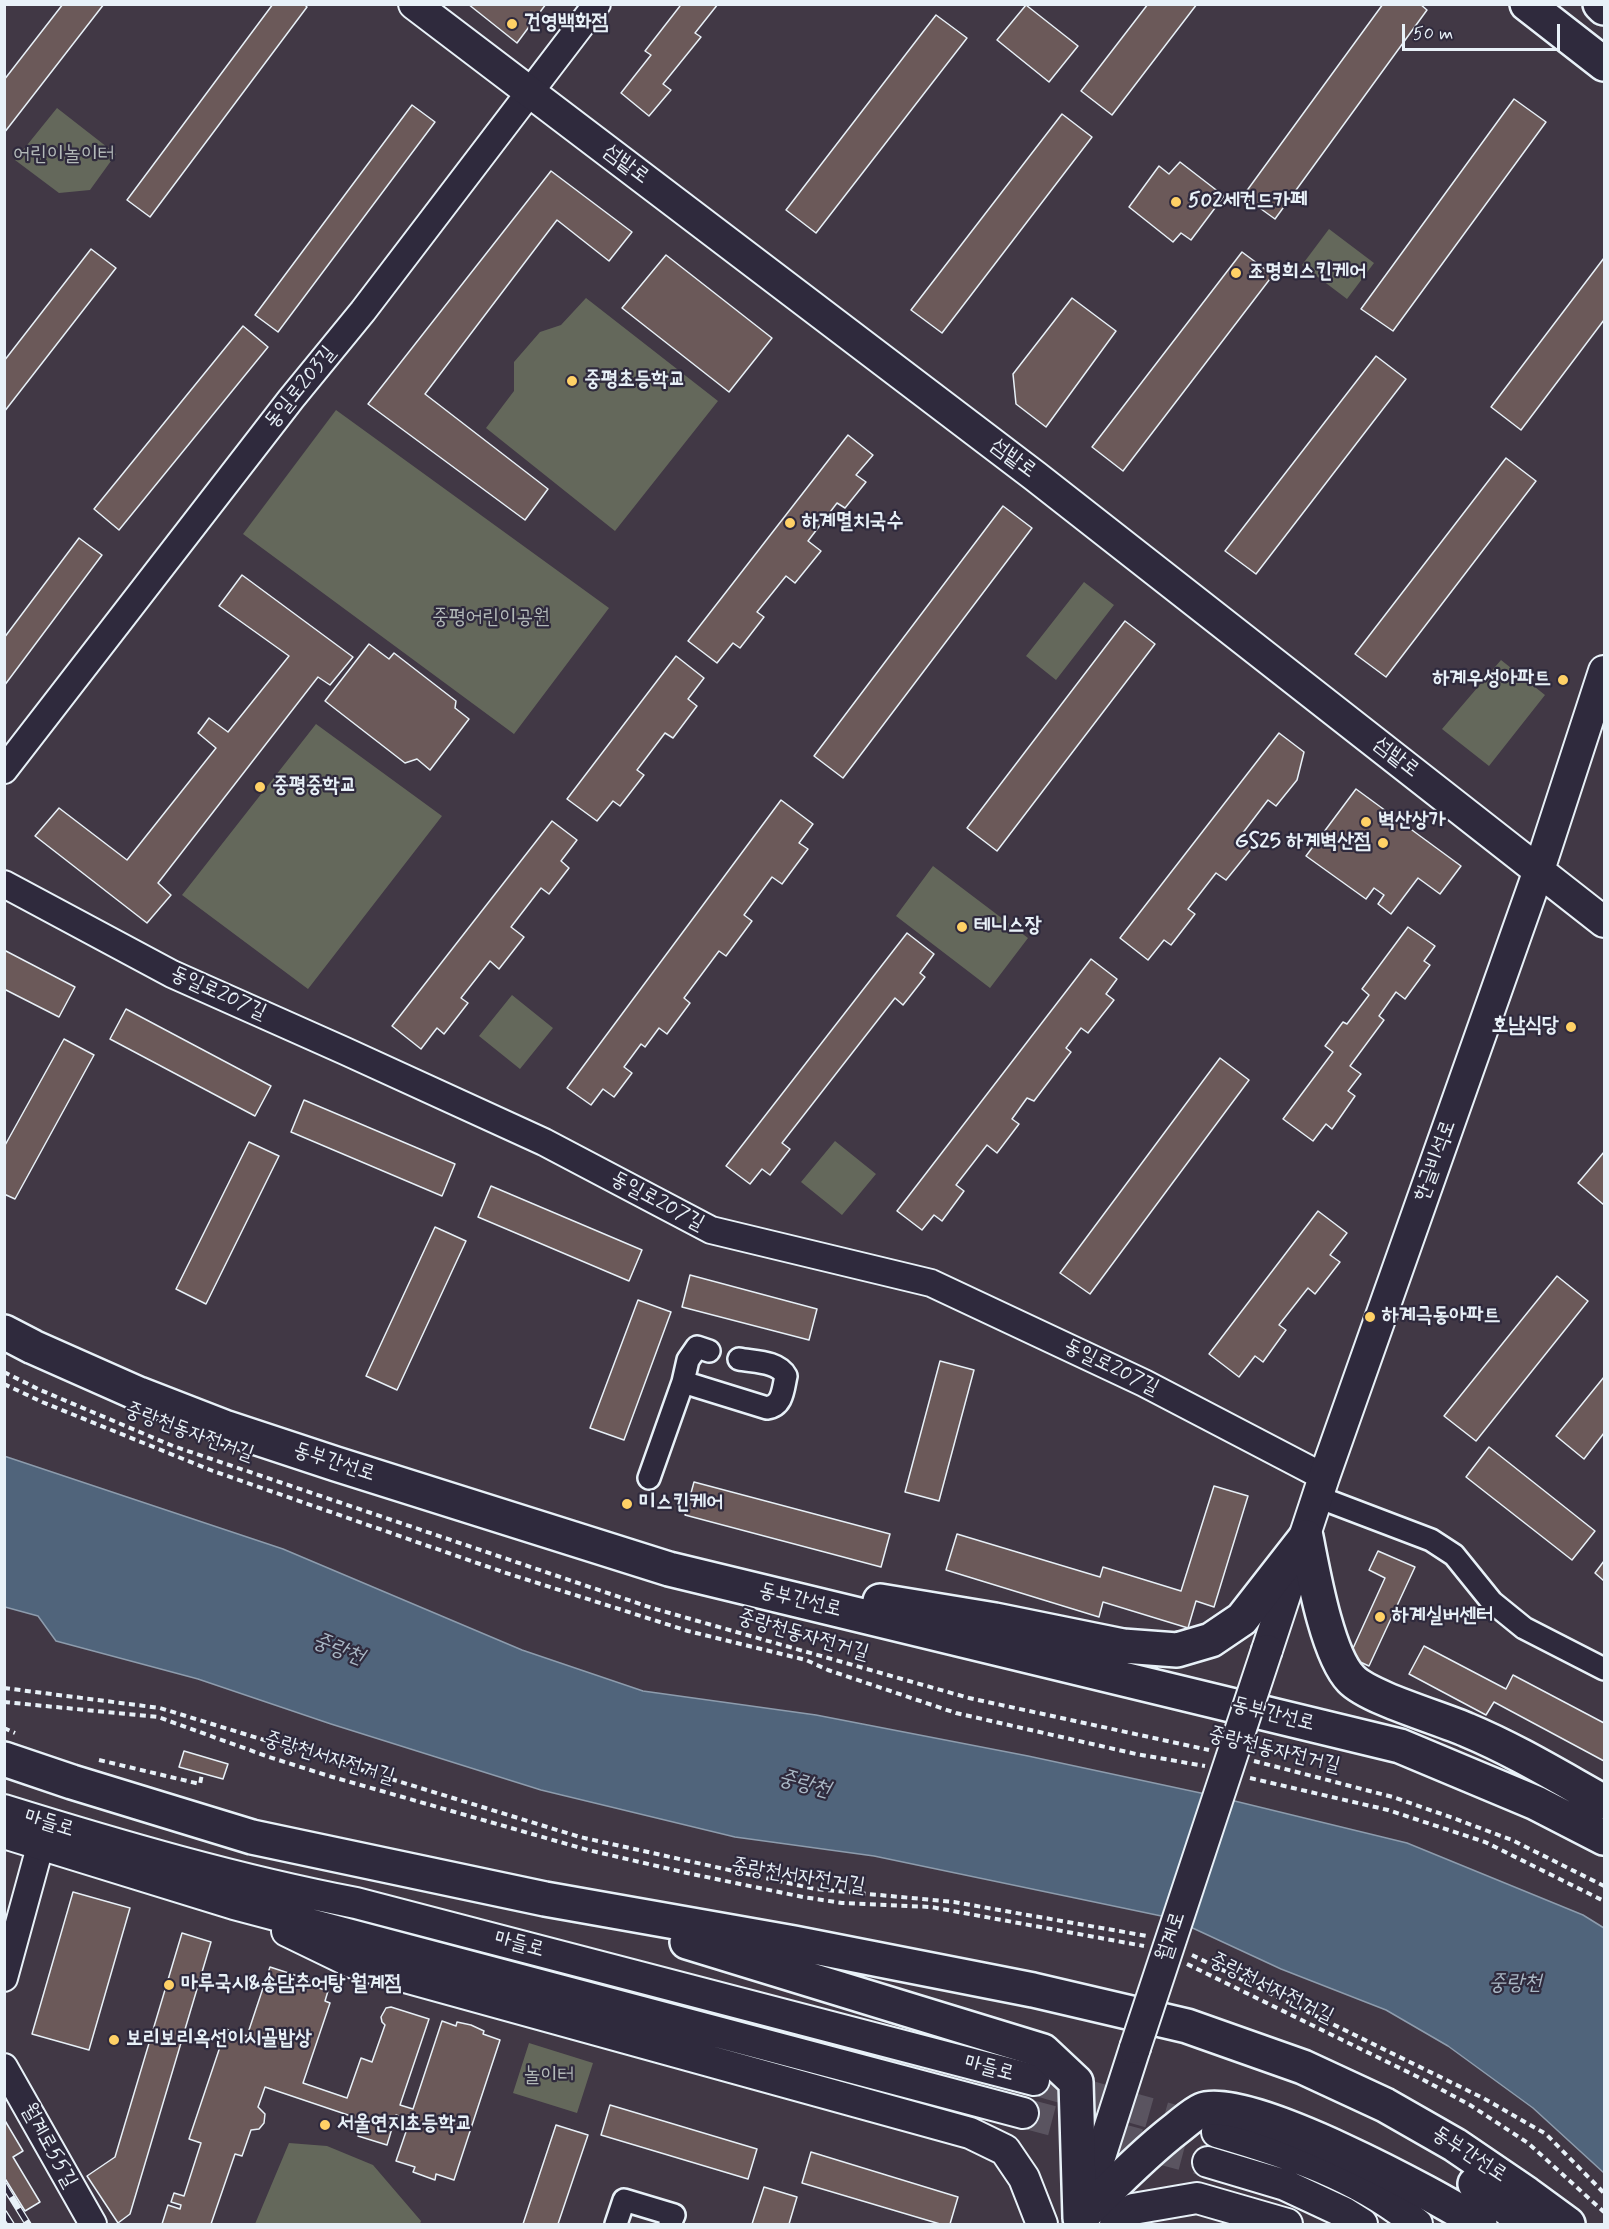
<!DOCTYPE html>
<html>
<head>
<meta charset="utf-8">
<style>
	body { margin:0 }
	#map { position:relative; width:1609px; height:2229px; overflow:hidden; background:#413845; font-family:Mynerve,sans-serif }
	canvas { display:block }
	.frame { position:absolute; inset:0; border:6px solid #e8f1f8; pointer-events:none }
	.scale { position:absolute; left:1402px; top:24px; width:158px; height:27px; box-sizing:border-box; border:3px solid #e8f1f8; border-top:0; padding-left:8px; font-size:18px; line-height:21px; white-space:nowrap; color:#e8f1f8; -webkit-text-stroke:4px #2f2a3d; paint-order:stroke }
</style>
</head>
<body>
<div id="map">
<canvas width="1609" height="2229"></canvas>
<div class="frame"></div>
<div class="scale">50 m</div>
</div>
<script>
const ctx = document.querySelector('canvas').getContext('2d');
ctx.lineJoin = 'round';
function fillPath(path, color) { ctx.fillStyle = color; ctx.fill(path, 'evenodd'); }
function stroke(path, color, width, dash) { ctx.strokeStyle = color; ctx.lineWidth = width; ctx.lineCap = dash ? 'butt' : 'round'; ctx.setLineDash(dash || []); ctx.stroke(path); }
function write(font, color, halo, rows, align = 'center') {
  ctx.font = font + ' Mynerve,"Poor Story",sans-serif'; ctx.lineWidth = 4.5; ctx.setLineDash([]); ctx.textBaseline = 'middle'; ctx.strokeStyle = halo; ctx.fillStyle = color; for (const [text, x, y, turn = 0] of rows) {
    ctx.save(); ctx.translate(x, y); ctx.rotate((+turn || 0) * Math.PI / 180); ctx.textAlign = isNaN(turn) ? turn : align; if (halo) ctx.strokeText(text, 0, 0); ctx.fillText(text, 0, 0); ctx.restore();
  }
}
const green = new Path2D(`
	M 57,108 L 116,154 L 90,190 L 59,193 L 15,160 Z
	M 1329,229 L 1374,263 L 1347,299 L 1302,265 Z
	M 586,298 L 718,401 L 615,531 L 486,428 L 514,391 L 514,362 L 540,332 L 561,325 Z
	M 336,410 L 609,608 L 514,734 L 243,534 Z
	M 1084,582 L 1114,605 L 1056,680 L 1026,656 Z
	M 1501,660 L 1545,695 L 1489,766 L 1442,729 Z
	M 316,724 L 442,816 L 308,989 L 182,895 Z
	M 933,866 L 1028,938 L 990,988 L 896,916 Z
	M 512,995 L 553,1028 L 520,1069 L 479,1036 Z
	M 835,1141 L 876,1174 L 842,1215 L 801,1182 Z
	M 529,2043 L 593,2063 L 577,2113 L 513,2093 Z
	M 289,2143 L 327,2146 L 373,2165 L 421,2221 L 420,2224 L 255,2224 Z`);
const water = new Path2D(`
	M 4,1456 L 283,1549 L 522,1650 L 643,1691 L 816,1715 L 1028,1756 L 1210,1795 L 1407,1843 L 1583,1915 L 1604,1928 L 1604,2173 L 1533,2108 L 1448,2046 L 1386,2010 L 1281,1969 L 1171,1918 L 874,1856 L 735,1837 L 541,1790 L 331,1724 L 198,1679 L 56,1641 L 38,1616 L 5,1607 Z`);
const building = new Path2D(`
	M 63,4 L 104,4 L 4,133 L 4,80 Z
	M 273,4 L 304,4 L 307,7 L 150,217 L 127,200 Z
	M 468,4 L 546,4 L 517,43 Z
	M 678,4 L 718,4 L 695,33 L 701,37 L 663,84 L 671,90 L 649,116 L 621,93 L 651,55 L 645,51 L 680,6 Z
	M 1148,4 L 1197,4 L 1112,115 L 1081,91 Z
	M 1383,4 L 1420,4 L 1427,10 L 1275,219 L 1243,196 Z
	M 1026,5 L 1078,46 L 1049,82 L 997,40 Z
	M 936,15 L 967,38 L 816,233 L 786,210 Z
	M 1514,99 L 1546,122 L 1393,331 L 1361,309 Z
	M 412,105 L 435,122 L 278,332 L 255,315 Z
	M 1062,114 L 1092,137 L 942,333 L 911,310 Z
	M 1180,162 L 1224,196 L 1191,240 L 1181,233 L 1173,242 L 1129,207 L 1159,166 L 1169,174 Z
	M 551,171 L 632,232 L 609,261 L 557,220 L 425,394 L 548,489 L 525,520 L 368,404 Z
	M 91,249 L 116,268 L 4,412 L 4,361 Z
	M 1242,252 L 1273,275 L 1123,471 L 1092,447 Z
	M 666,255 L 772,338 L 729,392 L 622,308 Z
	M 1604,258 L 1604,320 L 1521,430 L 1491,407 Z
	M 1072,298 L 1116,331 L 1046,427 L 1016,404 L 1013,374 Z
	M 243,326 L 268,347 L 119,530 L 94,509 Z
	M 1376,356 L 1406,379 L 1256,574 L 1225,551 Z
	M 848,435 L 873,455 L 856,475 L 866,482 L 845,508 L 837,503 L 808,541 L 821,551 L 795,583 L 786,576 L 757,612 L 764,617 L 740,648 L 733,643 L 717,663 L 688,641 Z
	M 1506,458 L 1536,481 L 1386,677 L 1355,654 Z
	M 1003,506 L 1032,528 L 843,778 L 814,756 Z
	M 79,538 L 102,555 L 4,686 L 4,638 Z
	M 242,575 L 353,657 L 330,685 L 318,677 L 158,883 L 171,895 L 147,923 L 35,836 L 59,808 L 127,860 L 216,748 L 198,733 L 209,718 L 228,732 L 289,656 L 219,606 Z
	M 1125,621 L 1155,644 L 997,851 L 967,828 Z
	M 369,644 L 389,659 L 394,653 L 456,701 L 455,708 L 469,719 L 430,770 L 417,759 L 405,763 L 325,701 Z
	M 676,656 L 704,678 L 688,699 L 697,706 L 673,738 L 665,733 L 637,770 L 644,775 L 620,806 L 613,801 L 597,821 L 567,799 Z
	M 1279,733 L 1304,752 L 1297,780 L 1276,806 L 1268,800 L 1239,838 L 1252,848 L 1226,880 L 1216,873 L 1188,909 L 1195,914 L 1171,945 L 1164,940 L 1148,960 L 1120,938 Z
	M 1356,789 L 1461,866 L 1440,894 L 1418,878 L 1391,914 L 1378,904 L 1384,895 L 1374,888 L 1366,899 L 1306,856 Z
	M 781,800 L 813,824 L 799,843 L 808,849 L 782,884 L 772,877 L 744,915 L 752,921 L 726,956 L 719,951 L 684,998 L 690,1003 L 667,1034 L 659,1028 L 645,1047 L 641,1044 L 624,1067 L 632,1073 L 614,1097 L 603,1089 L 591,1105 L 567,1088 Z
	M 552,821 L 577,840 L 561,861 L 569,868 L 549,894 L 541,888 L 511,927 L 524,937 L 499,969 L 490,961 L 461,998 L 468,1003 L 444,1034 L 437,1028 L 421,1049 L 392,1026 Z
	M 1408,927 L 1435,946 L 1424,961 L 1430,965 L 1405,999 L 1396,992 L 1379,1016 L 1384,1020 L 1350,1066 L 1361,1074 L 1348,1091 L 1355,1096 L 1332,1129 L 1326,1124 L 1313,1141 L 1283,1119 L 1333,1052 L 1325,1046 L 1343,1022 L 1347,1024 L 1369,995 L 1362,989 Z
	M 907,933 L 934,954 L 920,973 L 925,977 L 903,1005 L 895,998 L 782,1143 L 790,1149 L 770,1175 L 762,1169 L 750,1184 L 726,1166 Z
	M 4,950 L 75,987 L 59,1017 L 4,989 Z
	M 1091,959 L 1117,979 L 1106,994 L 1114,1000 L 1088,1033 L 1081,1028 L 1066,1048 L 1071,1052 L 1034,1101 L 1027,1098 L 1012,1119 L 1019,1124 L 997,1153 L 987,1145 L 956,1185 L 964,1191 L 942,1221 L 934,1215 L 922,1230 L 897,1211 Z
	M 126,1009 L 271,1086 L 255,1116 L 110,1039 Z
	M 64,1039 L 94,1055 L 15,1199 L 4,1194 L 4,1147 Z
	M 1220,1058 L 1249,1080 L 1090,1294 L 1060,1273 Z
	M 304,1100 L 455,1164 L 442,1196 L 291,1132 Z
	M 249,1142 L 279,1156 L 206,1304 L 176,1289 Z
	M 1604,1152 L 1604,1205 L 1578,1183 Z
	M 491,1186 L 642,1250 L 629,1281 L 478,1217 Z
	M 1318,1211 L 1347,1233 L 1330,1255 L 1340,1262 L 1315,1294 L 1308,1288 L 1279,1325 L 1286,1330 L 1263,1362 L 1255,1356 L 1239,1377 L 1209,1354 Z
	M 435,1227 L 466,1241 L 397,1390 L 366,1376 Z
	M 690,1275 L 817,1309 L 809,1340 L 682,1307 Z
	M 1557,1276 L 1588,1301 L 1476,1441 L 1444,1416 Z
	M 638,1300 L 671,1312 L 624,1440 L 590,1428 Z
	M 940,1361 L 974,1370 L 939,1501 L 905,1492 Z
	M 1604,1377 L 1604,1433 L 1584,1459 L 1556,1436 Z
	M 1489,1447 L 1595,1531 L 1572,1560 L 1466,1477 Z
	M 694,1482 L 890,1534 L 881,1567 L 685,1515 Z
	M 1214,1486 L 1248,1496 L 1214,1607 L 1196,1601 L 1188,1628 L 1103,1602 L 1099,1617 L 946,1570 L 957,1534 L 1100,1577 L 1103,1567 L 1181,1591 Z
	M 1378,1551 L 1415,1567 L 1369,1666 L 1349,1657 L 1385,1578 L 1369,1570 Z
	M 1604,1561 L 1604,1581 L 1595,1573 Z
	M 1424,1646 L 1506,1689 L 1513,1675 L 1604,1723 L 1604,1761 L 1494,1702 L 1486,1715 L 1409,1674 Z
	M 184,1751 L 228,1764 L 223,1779 L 179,1767 Z
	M 73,1892 L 130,1908 L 89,2050 L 32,2034 Z
	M 182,1933 L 211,1942 L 130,2214 L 118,2223 L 87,2176 L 115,2157 Z
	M 270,1967 L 310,1980 L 309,1985 L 328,1991 L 325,2001 L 330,2003 L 303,2083 L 347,2098 L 361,2058 L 372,2062 L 385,2025 L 382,2022 L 381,2017 L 386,2008 L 391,2007 L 429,2019 L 400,2105 L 413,2109 L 442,2021 L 456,2026 L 457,2022 L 471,2025 L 484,2031 L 483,2034 L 500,2040 L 454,2180 L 436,2174 L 435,2180 L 413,2172 L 415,2167 L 396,2161 L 410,2120 L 396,2115 L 387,2145 L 358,2136 L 360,2130 L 351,2127 L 354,2117 L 265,2087 L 258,2107 L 265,2114 L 264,2123 L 259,2129 L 251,2130 L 242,2156 L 235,2154 L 211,2224 L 162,2224 L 168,2205 L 180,2209 L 181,2205 L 171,2202 L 174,2193 L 184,2196 L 201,2143 L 189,2139 L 226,2029 L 247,2036 Z
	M 610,2105 L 757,2149 L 748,2179 L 601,2135 Z
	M 4,2119 L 23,2151 L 13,2157 L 40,2202 L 25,2211 L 4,2177 Z
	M 556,2125 L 588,2135 L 558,2224 L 523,2224 Z
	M 811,2152 L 958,2197 L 950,2224 L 940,2224 L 802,2183 Z
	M 764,2187 L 797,2197 L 789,2224 L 752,2224 Z`);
const secondaryTunnel = new Path2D(`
	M 1034,2080 L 1203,2128
	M 1023,2113 L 1208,2162`);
const path = new Path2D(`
	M 4,1372 L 38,1389 L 173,1446 L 652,1608 L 969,1698 L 1209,1750
	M 4,1384 L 42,1402 L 213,1471 L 503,1572 L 688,1631 L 806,1660 L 828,1670 L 956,1713 L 1136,1754 L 1205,1766
	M 4,1688 L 160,1708 L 580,1837 L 815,1889 L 954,1902 L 1147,1936
	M 4,1702 L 158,1717 L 269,1757 L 329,1776 L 588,1850 L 687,1873 L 803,1897 L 842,1903 L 931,1907 L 1144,1946
	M 4,1728 L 15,1733
	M 99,1760 L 200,1784 L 202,1774
	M 1254,1761 L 1393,1797 L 1453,1818 L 1512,1840 L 1604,1886
	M 1250,1778 L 1388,1810 L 1485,1842 L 1604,1901
	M 1192,1955 L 1483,2098 L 1546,2134 L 1604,2193
	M 1187,1964 L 1418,2077 L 1470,2105 L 1528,2143 L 1604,2212`);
const minor = new Path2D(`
	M 683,1382 L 767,1408 C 783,1406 783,1389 786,1376 C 778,1361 754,1362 739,1359
	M 649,1478 L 683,1382 L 688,1360 L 697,1347 L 709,1351
	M 1318,1497 L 1431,1540 L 1454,1555 L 1492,1602 L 1524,1628 L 1604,1669
	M 616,2224 L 624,2200 L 674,2215 L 670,2224`);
const tertiary = new Path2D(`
	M 4,770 L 291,399 L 363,311 L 597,4
	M 4,884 L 172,974 L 345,1051 L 544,1142 L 711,1230 L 931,1283 L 1144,1383 L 1324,1477
	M 4,1978 L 46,1825
	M 4,2067 L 93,2224`);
const secondary = new Path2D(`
	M 414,4 L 1035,476 L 1604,922
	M 1267,1650 L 1324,1477 L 1539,870 L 1604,671
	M 4,1810 C 120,1846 237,1880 356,1903 L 1034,2080
	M 4,1833 L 234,1904 L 1023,2113
	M 287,1931 L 351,1962 L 970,2133 L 1005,2150 L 1024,2178 L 1042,2224
	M 1217,2132 C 1289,2153 1359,2176 1417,2224
	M 1208,2162 L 1285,2185 L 1343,2212 L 1362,2224
	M 1083,2210 L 1135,2048
	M 1115,2224 L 1133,2209 L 1197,2198 L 1287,2224`);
const primary = new Path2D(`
	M 1527,4 L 1604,64
	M 1600,4 L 1604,8`);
const trunk = new Path2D(`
	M 4,1332 L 33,1347 L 139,1394 L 224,1427 L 336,1464 L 669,1569 L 1400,1746 L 1536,1803 L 1604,1838
	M 1306,1537 C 1313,1572 1327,1654 1351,1679 C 1369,1698 1440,1718 1467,1730 C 1515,1750 1559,1777 1604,1802
	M 880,1601 L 995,1620 L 1123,1646 L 1177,1650 L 1211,1640 L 1242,1619 L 1306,1537
	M 4,1759 L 72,1782 L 252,1837 L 545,1899 L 794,1943 L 1033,1990 L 1187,2026 L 1303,2067 L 1385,2105 L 1455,2145 L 1527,2194 L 1568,2224
	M 687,1942 L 1043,2051 L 1076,2082 L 1080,2218
	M 1475,2184 L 1528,2224
	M 1080,2218 C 1112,2187 1142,2155 1177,2128 C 1185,2122 1193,2114 1202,2110 C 1244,2092 1440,2197 1480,2224`);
const rail = new Path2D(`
	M 4,2185 L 28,2224
	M 4,2213 L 11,2224`);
const secondaryBridge = new Path2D(`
	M 1135,2048 L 1267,1650`);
const markers = [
	[512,24,6,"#ffd166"],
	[1176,202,6,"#ffd166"],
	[1236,273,6,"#ffd166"],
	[572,381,6,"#ffd166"],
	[790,523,6,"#ffd166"],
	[1563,680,6,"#ffd166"],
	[260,787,6,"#ffd166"],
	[1366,822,6,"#ffd166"],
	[1383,843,6,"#ffd166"],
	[962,927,6,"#ffd166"],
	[1571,1027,6,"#ffd166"],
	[1370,1317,6,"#ffd166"],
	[627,1504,6,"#ffd166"],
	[1380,1617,6,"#ffd166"],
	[169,1985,6,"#ffd166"],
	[114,2040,6,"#ffd166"],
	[325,2125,6,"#ffd166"]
];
const poiNames = [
	["건영백화점",524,24],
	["502세컨드카페",1188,202],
	["조명희스킨케어",1248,273],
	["중평초등학교",584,381],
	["하계멸치국수",802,523],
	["하계우성아파트",1551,680,"right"],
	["중평중학교",272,787],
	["벽산상가",1378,822],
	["GS25 하계벽산점",1371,843,"right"],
	["테니스장",974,927],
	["호남식당",1559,1027,"right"],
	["하계극동아파트",1382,1317],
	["미스킨케어",639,1504],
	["하계실버센터",1392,1617],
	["마루국시&송담추어탕 월계점",181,1985],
	["보리보리옥선이시골밥상",126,2040],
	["서울연지초등학교",337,2125]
];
const parkNames = [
	["어린이놀이터",64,156],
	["중평어린이공원",491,619],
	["놀이터",549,2077]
];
const streetNames = [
	["섬밭로",626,165,37],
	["동일로203길",301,388,-51],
	["섬밭로",1013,459,37],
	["섬밭로",1396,758,38],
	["동일로207길",218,994,24],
	["한글비석로",1436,1161,-70],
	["동일로207길",657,1202,28],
	["동일로207길",1111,1368,26],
	["중랑천동자전거길",189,1433,20],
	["동부간선로",334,1463,18],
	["동부간선로",800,1601,14],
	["중랑천동자전거길",803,1636,16],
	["동부간선로",1273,1715,14],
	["중랑천동자전거길",1274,1751,14],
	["중랑천서자전거길",329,1759,17],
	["마들로",49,1824,17],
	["중랑천서자전거길",798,1877,9],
	["월계로",1172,1937,-72],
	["마들로",519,1945,15],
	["중랑천서자전거길",1271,1989,26],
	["마들로",989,2069,15],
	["월계로55길",48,2146,61],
	["동부간선로",1469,2155,33]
];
const waterNames = [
	["중랑천",338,1650,21],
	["중랑천",804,1785,15],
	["중랑천",1515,1984]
];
fillPath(green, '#64685b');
fillPath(water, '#50647b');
stroke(water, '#8d9cad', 1.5);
fillPath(building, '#6b5959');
stroke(building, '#e8f1f8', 1.5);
stroke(secondaryTunnel, '#5a5460', 30, [30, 15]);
stroke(minor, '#e8f1f8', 26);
stroke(tertiary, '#e8f1f8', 30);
stroke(secondary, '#e8f1f8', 34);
stroke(primary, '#e8f1f8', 38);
stroke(trunk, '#e8f1f8', 38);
stroke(path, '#e8f1f8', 4, [6, 4.5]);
stroke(minor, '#2f2a3d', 21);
stroke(tertiary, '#2f2a3d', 26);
stroke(secondary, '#2f2a3d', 30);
stroke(primary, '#2f2a3d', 33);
stroke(trunk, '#2f2a3d', 33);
stroke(rail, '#e8f1f8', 7);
stroke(rail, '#2f2a3d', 4.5, [14]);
stroke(secondaryBridge, '#e8f1f8', 34, []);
stroke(secondaryBridge, '#2f2a3d', 30);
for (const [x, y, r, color] of markers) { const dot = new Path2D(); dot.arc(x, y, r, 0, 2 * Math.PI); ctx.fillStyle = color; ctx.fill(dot); stroke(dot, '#2f2a3d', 2); }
write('bold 21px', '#e8f1f8', '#2f2a3d', poiNames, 'left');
write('21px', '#b3bab9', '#2f2a3d', parkNames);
write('21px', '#e8f1f8', '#2f2a3d', streetNames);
write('italic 22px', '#abb9c6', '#2f2a3d', waterNames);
</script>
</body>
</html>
